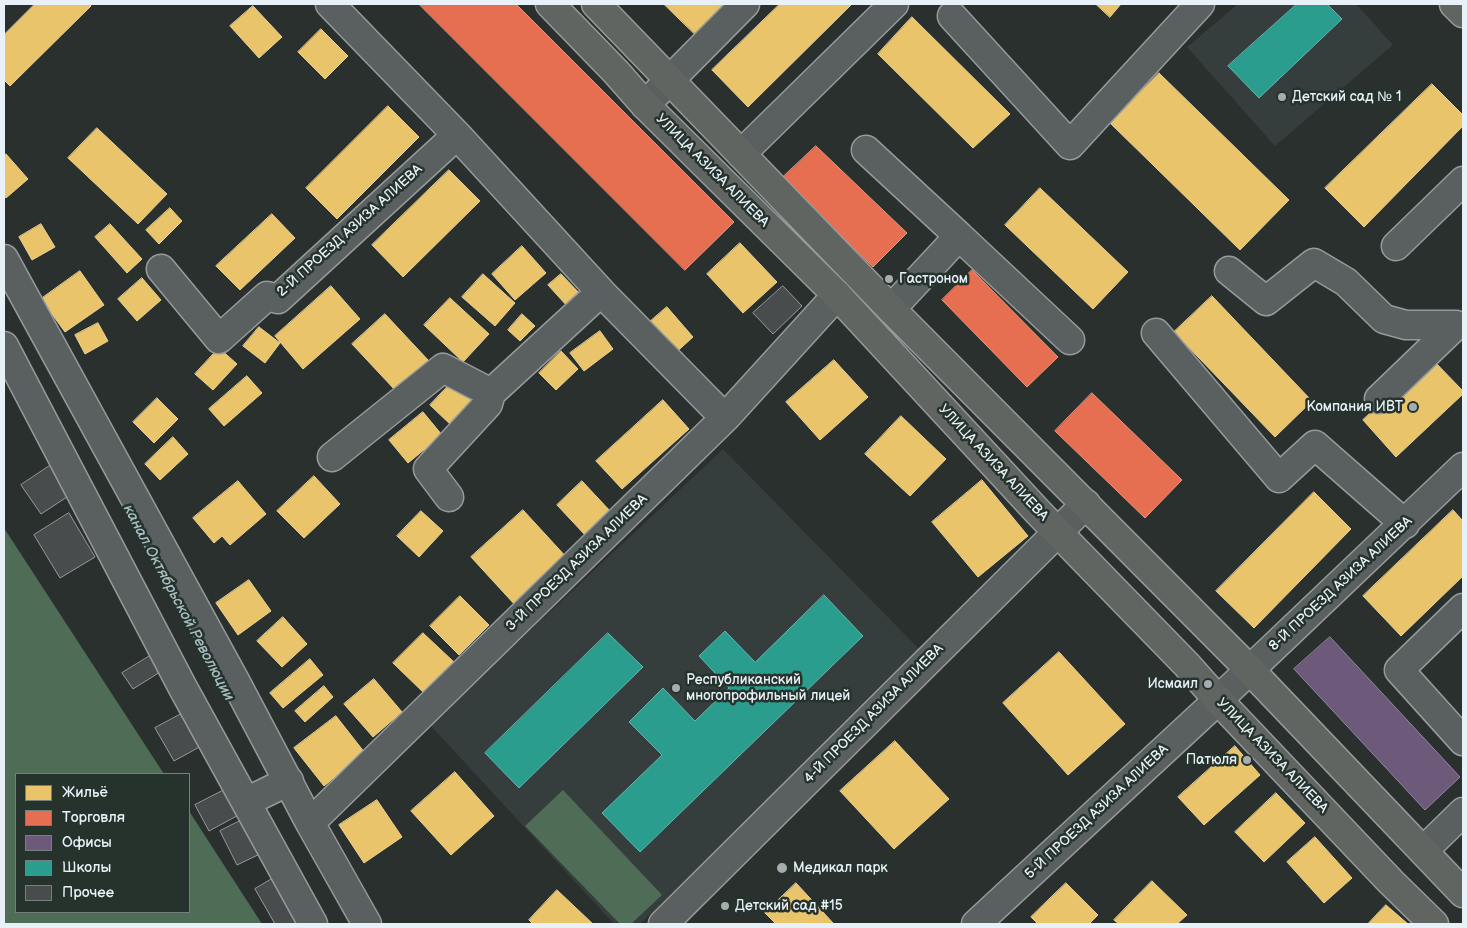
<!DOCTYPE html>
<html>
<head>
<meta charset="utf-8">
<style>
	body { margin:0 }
	#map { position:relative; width:1467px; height:928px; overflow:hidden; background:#29302d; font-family:"Balsamiq Sans",sans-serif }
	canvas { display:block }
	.frame { position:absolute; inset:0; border:5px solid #e8f1f8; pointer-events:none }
	.legend { position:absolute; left:15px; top:773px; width:175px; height:140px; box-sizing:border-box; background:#26332d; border:1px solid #747f7e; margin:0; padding:6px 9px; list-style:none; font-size:15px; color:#e8f1f8 }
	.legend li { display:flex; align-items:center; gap:10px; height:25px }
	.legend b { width:25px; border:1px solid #747f7e }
</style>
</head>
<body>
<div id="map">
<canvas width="1467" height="928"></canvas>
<div class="frame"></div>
<ul class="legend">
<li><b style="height:14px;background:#e9c46a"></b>Жильё</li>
<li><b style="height:14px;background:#e76f51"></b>Торговля</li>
<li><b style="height:14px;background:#6d597a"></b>Офисы</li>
<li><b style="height:14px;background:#2a9d8f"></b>Школы</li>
<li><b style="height:14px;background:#494c4d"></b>Прочее</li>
</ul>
</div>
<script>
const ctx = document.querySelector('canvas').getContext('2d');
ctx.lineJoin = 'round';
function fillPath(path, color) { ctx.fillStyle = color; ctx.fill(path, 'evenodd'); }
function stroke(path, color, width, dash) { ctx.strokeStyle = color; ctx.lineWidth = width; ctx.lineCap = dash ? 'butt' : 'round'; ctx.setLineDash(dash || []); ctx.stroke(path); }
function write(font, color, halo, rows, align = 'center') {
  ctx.font = font + ' "Balsamiq Sans",sans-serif'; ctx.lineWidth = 5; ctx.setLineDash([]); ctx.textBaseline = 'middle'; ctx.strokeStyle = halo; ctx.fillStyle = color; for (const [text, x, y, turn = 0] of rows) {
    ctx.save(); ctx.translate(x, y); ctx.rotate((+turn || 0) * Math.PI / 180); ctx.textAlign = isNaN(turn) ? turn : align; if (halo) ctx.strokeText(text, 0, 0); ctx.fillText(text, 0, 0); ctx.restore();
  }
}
const built = new Path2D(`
	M 1238,4 L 1356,4 L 1393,45 L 1275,146 L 1187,47 Z
	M 723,449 L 921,651 L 640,924 L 614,924 L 430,725 Z`);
const green = new Path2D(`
	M 4,528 L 164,774 L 16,774 L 16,912 L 189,912 L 189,811 L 262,924 L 4,924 Z
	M 563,790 L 662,895 L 631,924 L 620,924 L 525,826 Z`);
const homes = new Path2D(`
	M 35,4 L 90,4 L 91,6 L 10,86 L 4,80 L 4,35 Z
	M 664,4 L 725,4 L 695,34 Z
	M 780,4 L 852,4 L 748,107 L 712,70 Z
	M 1096,4 L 1121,4 L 1110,17 Z
	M 253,6 L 282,37 L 259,58 L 230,26 Z
	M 912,17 L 1010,114 L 973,148 L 878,54 Z
	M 321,29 L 348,56 L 325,79 L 298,52 Z
	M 1159,73 L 1289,200 L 1240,250 L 1110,123 Z
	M 1432,84 L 1463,115 L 1463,126 L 1364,227 L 1325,188 Z
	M 388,106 L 419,137 L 337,219 L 306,188 Z
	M 97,128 L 167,194 L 138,224 L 68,158 Z
	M 6,154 L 28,179 L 6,198 L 4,195 L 4,156 Z
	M 449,170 L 480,201 L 403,277 L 372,245 Z
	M 1040,188 L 1128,272 L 1093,309 L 1005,225 Z
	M 170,208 L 182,221 L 159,244 L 146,230 Z
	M 272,214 L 295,238 L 240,290 L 216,266 Z
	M 41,224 L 55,247 L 32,260 L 19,237 Z
	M 110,224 L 142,259 L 127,273 L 95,237 Z
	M 740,243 L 777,282 L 743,313 L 707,274 Z
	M 522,246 L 546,273 L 515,300 L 492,274 Z
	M 80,271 L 104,305 L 65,332 L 41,299 Z
	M 483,274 L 515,303 L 495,326 L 462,297 Z
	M 561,274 L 581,295 L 568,307 L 548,285 Z
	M 142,278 L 161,300 L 137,321 L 118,299 Z
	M 331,286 L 360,319 L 303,369 L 275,336 Z
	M 1212,296 L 1312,401 L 1275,437 L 1174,332 Z
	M 450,298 L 489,334 L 463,362 L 424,325 Z
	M 667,307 L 693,337 L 672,356 L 645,326 Z
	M 385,314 L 428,360 L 395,390 L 352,344 Z
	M 522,314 L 535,326 L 520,341 L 508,330 Z
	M 98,323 L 108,341 L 85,354 L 75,335 Z
	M 259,327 L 280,343 L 265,363 L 243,346 Z
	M 600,331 L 613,349 L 584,371 L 570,353 Z
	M 219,348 L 237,364 L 213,390 L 195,374 Z
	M 561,351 L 578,369 L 556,390 L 539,373 Z
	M 1431,358 L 1463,391 L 1463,394 L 1396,457 L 1363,420 Z
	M 834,360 L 868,397 L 820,440 L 786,402 Z
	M 247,376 L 262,393 L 224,426 L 209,409 Z
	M 454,380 L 475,401 L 452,426 L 430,405 Z
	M 157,398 L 178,419 L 154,443 L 133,422 Z
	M 663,400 L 689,429 L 622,489 L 596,461 Z
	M 423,412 L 442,435 L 408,463 L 389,440 Z
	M 901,416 L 946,459 L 910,496 L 865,454 Z
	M 173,437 L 188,454 L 160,480 L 145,464 Z
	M 314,476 L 340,504 L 304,538 L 277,511 Z
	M 982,480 L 1028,536 L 978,577 L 932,522 Z
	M 238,481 L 266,514 L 230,545 L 222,536 L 214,543 L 193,518 Z
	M 582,481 L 611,512 L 586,536 L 557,505 Z
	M 1314,492 L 1351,529 L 1254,628 L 1216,591 Z
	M 523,510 L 568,559 L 516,606 L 471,557 Z
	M 1453,510 L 1463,521 L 1463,576 L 1401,636 L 1363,596 Z
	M 421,511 L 443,531 L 419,557 L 397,536 Z
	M 249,580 L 271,611 L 238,635 L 216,603 Z
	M 460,596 L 489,625 L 459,655 L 430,626 Z
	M 283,617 L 307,644 L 282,667 L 257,641 Z
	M 423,633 L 455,663 L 425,694 L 393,663 Z
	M 1059,652 L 1125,724 L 1068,775 L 1003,703 Z
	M 310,659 L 323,675 L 283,708 L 270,693 Z
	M 374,679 L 402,712 L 373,737 L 344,704 Z
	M 324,686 L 333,697 L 305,722 L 295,711 Z
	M 336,716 L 365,753 L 324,786 L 294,748 Z
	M 895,741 L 949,799 L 894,849 L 840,791 Z
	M 1235,746 L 1260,775 L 1204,825 L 1178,797 Z
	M 455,772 L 494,816 L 451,855 L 411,811 Z
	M 1276,793 L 1305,823 L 1264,862 L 1235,832 Z
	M 377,800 L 402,837 L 364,863 L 339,825 Z
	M 1315,837 L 1352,878 L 1324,903 L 1287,862 Z
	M 1152,881 L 1187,915 L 1177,924 L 1119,924 L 1114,920 Z
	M 796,883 L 834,924 L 776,924 L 765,913 Z
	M 1066,883 L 1098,915 L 1089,924 L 1038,924 L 1031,917 Z
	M 557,890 L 593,924 L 533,924 L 529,920 Z
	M 1386,905 L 1408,924 L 1368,924 Z`);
const shops = new Path2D(`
	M 419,4 L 516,4 L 734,222 L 685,270 Z
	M 816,146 L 907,233 L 873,267 L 782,178 Z
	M 972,270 L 1058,357 L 1027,387 L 942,300 Z
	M 1092,393 L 1182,480 L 1145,518 L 1055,431 Z`);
const offices = new Path2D(`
	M 1330,637 L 1460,777 L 1425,810 L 1294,669 Z`);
const schools = new Path2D(`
	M 1297,4 L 1327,4 L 1342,19 L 1259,98 L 1228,66 Z
	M 824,595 L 863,636 L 640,852 L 602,813 L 662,755 L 629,722 L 663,688 L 695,721 L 729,688 L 699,656 L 725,631 L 755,662 Z
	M 608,633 L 643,667 L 519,788 L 485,753 Z`);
const building = new Path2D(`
	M 783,286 L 802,306 L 773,334 L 753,313 Z
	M 54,463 L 73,493 L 41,514 L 21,485 Z
	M 69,513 L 95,557 L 60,578 L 34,535 Z
	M 158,651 L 168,667 L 133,689 L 122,673 Z
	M 185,712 L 203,745 L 174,761 L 155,728 Z
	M 232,786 L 246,811 L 209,831 L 195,805 Z
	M 246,818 L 264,852 L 237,865 L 220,831 Z
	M 277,876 L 305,924 L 275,924 L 255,889 Z`);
const minor = new Path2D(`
	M 330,4 L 457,135 L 601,292 L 725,418
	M 952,16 L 1070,145 L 1200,4
	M 645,105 L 745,4
	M 866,150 L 959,236 L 891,309
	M 741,154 L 894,4
	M 959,236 L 1070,340
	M 1396,246 L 1463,181
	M 4,259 L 234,679 L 310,823 L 367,924
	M 161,269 L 219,339 L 267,296 L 278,299 L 457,135
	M 1229,271 L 1266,301 L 1314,263 L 1346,282 L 1384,319 L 1406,325 L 1456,325
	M 1156,333 L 1279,478 L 1315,445 L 1405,524
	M 4,346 L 183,688 L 313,924
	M 1379,399 L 1456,325
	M 332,457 L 443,368 L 491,393
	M 449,497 L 428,469 L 488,404 L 491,393 L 601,292
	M 1463,608 L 1399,670 L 1463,741
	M 246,802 L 289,781
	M 310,823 L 725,418 L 837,295
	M 1423,851 L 1463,812
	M 663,924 L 1086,504
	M 976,924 L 1218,700 L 1463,467`);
const major = new Path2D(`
	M 550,4 L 616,72 L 645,105 L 837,295 L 1038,512 L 1187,665 L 1218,700 L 1391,882 L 1434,924
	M 596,4 L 891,309 L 1250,670 L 1463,893
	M 1454,4 L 1463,13`);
const markers = [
	[1282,97,5,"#a5adb1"],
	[889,279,5,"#a5adb1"],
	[1413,407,5,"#a5adb1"],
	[1208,684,5,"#a5adb1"],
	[676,688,5,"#a5adb1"],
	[1247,760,5,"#a5adb1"],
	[782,868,6,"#a5adb1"],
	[725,906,5,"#a5adb1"]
];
const poiNames = [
	["Детский сад № 1",1292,97],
	["Гастроном",899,279],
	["Компания ИВТ",1403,407,"right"],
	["Республиканский",686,680],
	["многопрофильный лицей",686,696],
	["Исмаил",1198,684,"right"],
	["Патюля",1237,760,"right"],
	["Медикал парк",793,868],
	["Детский сад #15",735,906]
];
const streetNames = [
	["УЛИЦА АЗИЗА АЛИЕВА",712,171,45],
	["2-Й ПРОЕЗД АЗИЗА АЛИЕВА",350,231,-42],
	["УЛИЦА АЗИЗА АЛИЕВА",993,463,47],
	["3-Й ПРОЕЗД АЗИЗА АЛИЕВА",577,563,-44],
	["8-Й ПРОЕЗД АЗИЗА АЛИЕВА",1341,584,-43],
	["4-Й ПРОЕЗД АЗИЗА АЛИЕВА",874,714,-45],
	["УЛИЦА АЗИЗА АЛИЕВА",1272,756,46],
	["5-Й ПРОЕЗД АЗИЗА АЛИЕВА",1097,812,-43]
];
const waterNames = [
	["канал Октябрьской Революции",178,603,62]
];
fillPath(built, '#363e3d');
fillPath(green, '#4f6c57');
fillPath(homes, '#e9c46a');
stroke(homes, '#e9d295', 1);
fillPath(shops, '#e76f51');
stroke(shops, '#e79683', 1);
fillPath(offices, '#6d597a');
stroke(offices, '#9287a0', 1);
fillPath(schools, '#2a9d8f');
stroke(schools, '#63b6ae', 1);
fillPath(building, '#494c4d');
stroke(building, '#959a9a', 1);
stroke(minor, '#959a9a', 31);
stroke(major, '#959a9a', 31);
stroke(minor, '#5a6060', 28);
stroke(major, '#616562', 28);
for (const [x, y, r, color] of markers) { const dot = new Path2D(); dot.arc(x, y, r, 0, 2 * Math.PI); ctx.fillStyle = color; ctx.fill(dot); stroke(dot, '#26332d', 2); }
write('14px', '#e8f1f8', '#26332d', poiNames, 'left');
write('14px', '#e8f1f8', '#26332d', streetNames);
write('italic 15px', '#a9bdc2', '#26332d', waterNames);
</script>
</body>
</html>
